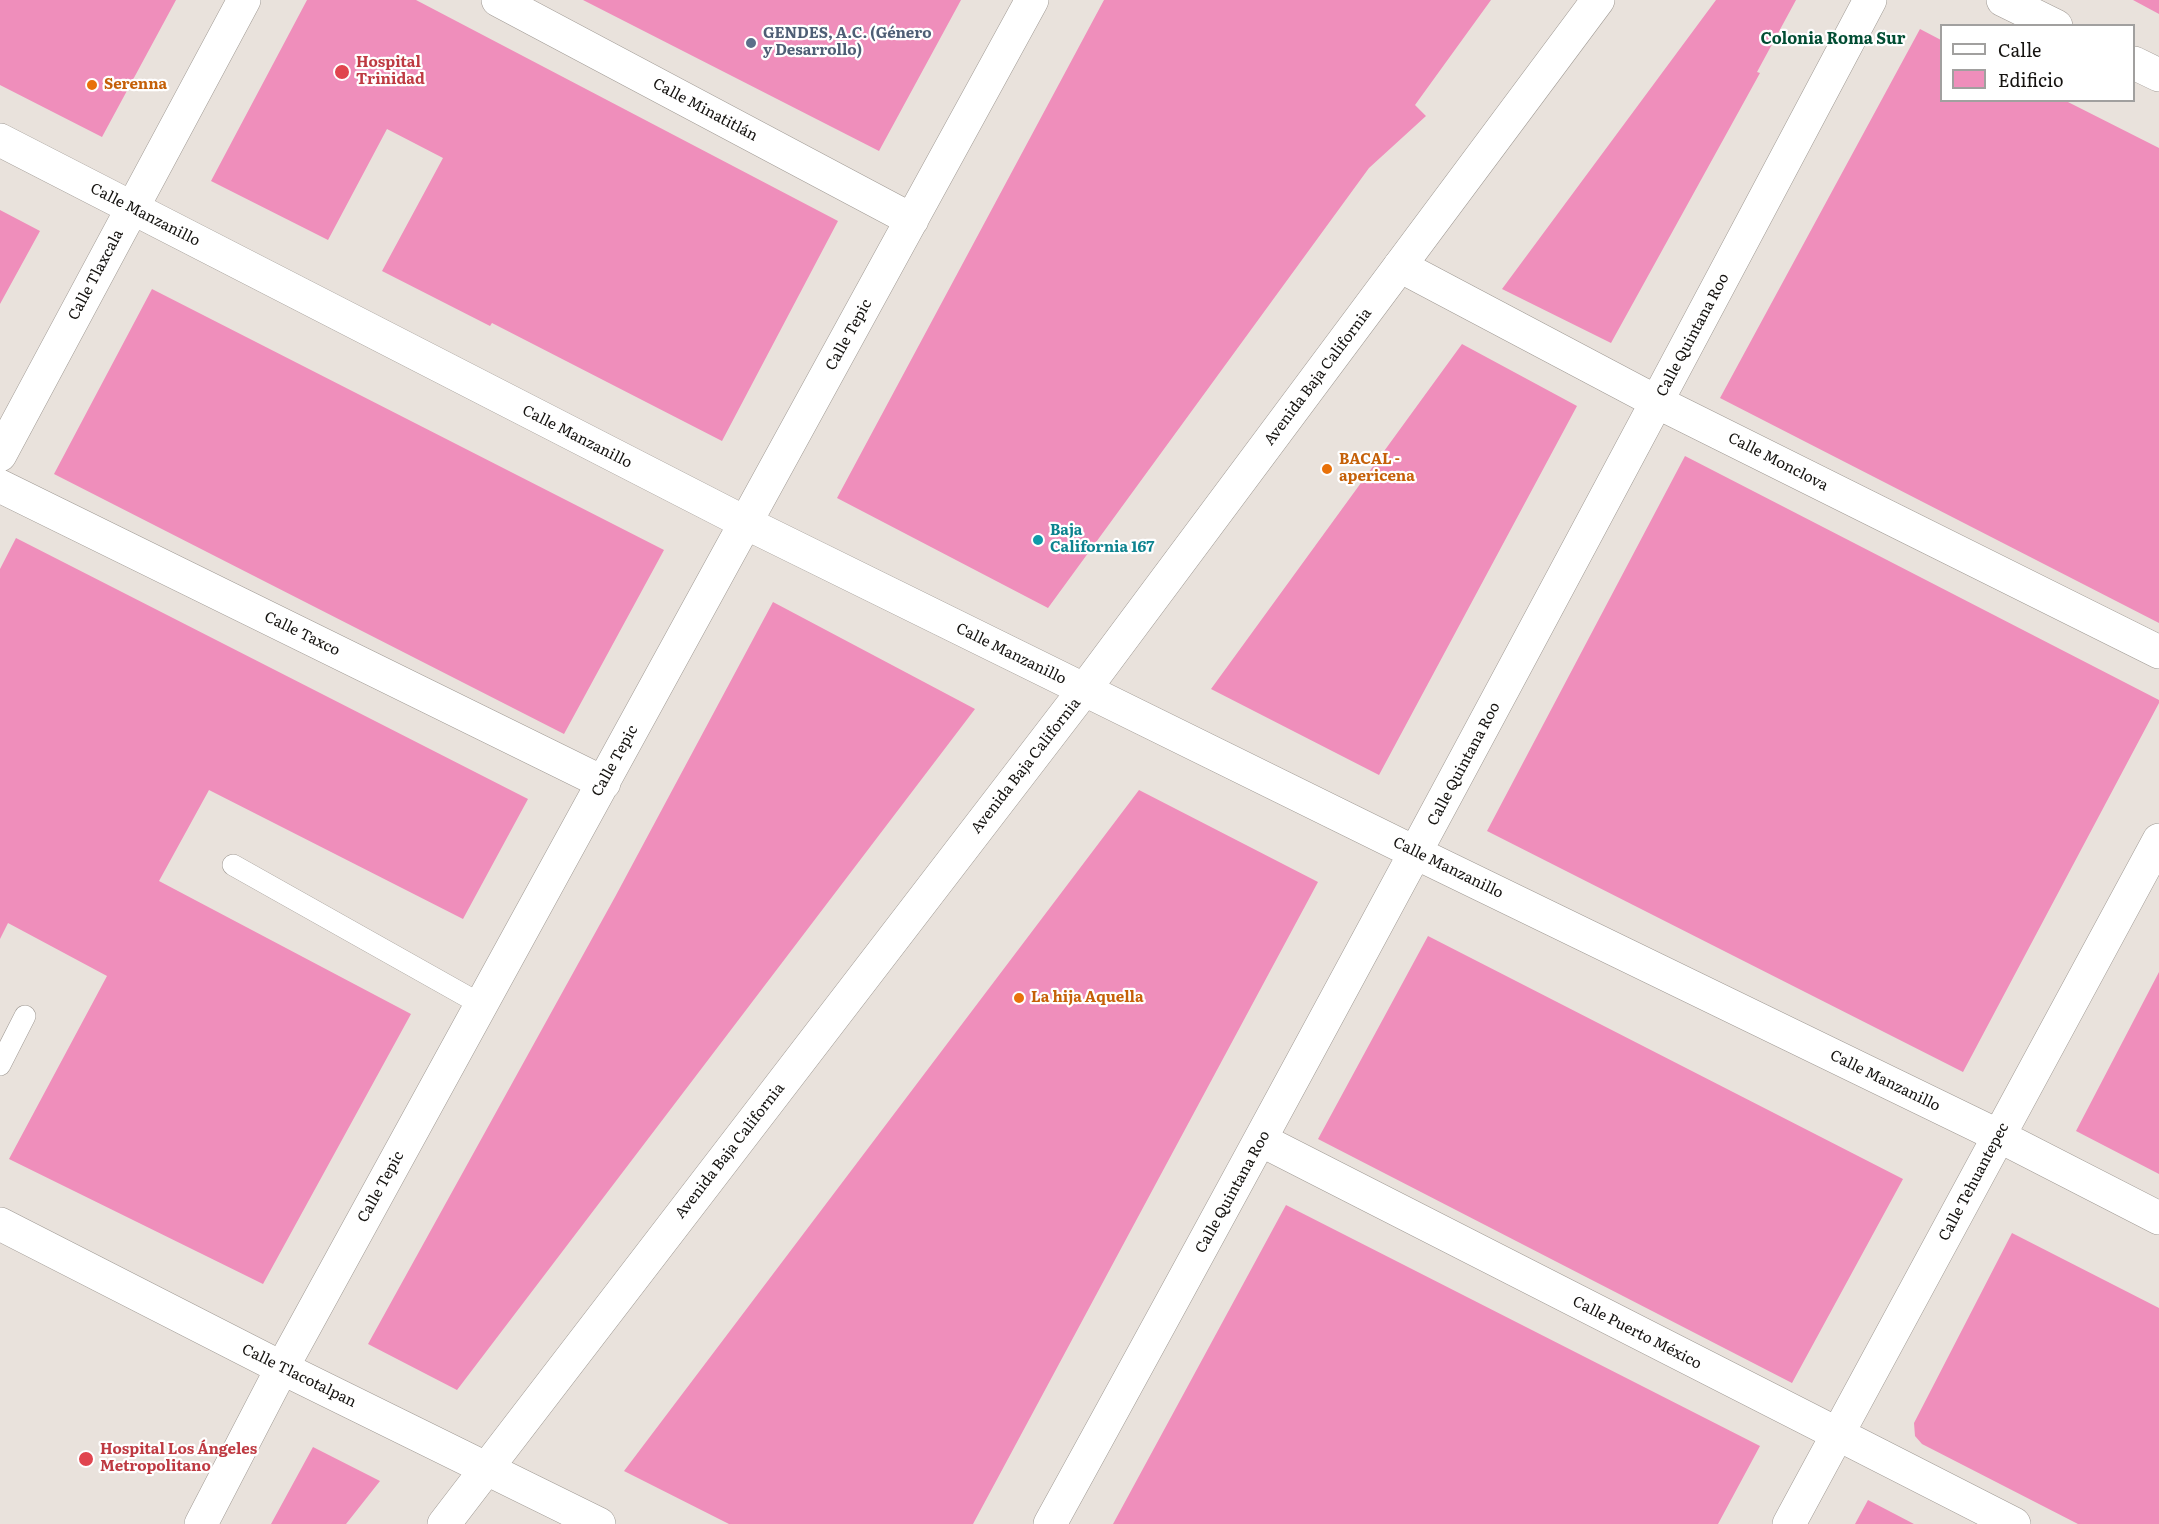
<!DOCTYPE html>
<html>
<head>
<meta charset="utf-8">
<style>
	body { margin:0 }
	#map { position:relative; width:2159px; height:1524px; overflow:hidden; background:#e9e2dc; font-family:Literata,serif }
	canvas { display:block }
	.legend { position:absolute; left:1940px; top:24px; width:195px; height:78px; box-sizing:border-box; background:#fff; border:2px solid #a1a09f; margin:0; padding:8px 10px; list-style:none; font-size:18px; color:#14120f }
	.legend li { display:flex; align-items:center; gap:12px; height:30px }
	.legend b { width:30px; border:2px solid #a1a09f }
</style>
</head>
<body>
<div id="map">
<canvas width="2159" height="1524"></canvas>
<ul class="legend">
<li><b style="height:8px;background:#fff"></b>Calle</li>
<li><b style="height:16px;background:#ef8ebb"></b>Edificio</li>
</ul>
</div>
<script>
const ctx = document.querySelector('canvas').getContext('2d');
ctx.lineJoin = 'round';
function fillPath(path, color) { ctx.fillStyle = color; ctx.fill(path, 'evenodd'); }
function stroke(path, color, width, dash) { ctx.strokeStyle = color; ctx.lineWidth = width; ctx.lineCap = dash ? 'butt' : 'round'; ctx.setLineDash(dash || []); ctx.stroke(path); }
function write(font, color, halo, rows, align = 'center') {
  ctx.font = font + ' Literata,serif'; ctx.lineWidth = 4.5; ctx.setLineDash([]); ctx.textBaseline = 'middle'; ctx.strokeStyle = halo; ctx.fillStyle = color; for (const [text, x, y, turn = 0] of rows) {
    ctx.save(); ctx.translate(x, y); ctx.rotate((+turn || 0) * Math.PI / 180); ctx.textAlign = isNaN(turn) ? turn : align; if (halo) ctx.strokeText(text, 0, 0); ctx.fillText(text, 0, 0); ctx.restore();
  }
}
const building = new Path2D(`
	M 0,0 L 176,0 L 102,137 L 0,85 Z
	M 307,0 L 416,0 L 838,221 L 722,441 L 492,323 L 490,326 L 382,271 L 443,158 L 387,129 L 328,240 L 211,181 Z
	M 583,0 L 961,0 L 879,151 Z
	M 1104,0 L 1491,0 L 1415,105 L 1426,116 L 1369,168 L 1048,608 L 837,498 Z
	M 1716,0 L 1796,0 L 1757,72 L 1760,73 L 1611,343 L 1502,289 Z
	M 2133,0 L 2159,0 L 2159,14 Z
	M 1920,29 L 1941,40 L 1941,100 L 2064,100 L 2159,148 L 2159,623 L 1720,398 Z
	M 0,210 L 40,231 L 0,304 Z
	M 152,289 L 664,550 L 564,734 L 54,474 Z
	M 1462,344 L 1577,406 L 1379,775 L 1211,689 Z
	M 1685,456 L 2159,700 L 2159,703 L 1963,1072 L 1487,831 Z
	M 16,538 L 528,799 L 463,919 L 209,790 L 159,881 L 411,1014 L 263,1284 L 9,1159 L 107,976 L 8,923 L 0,939 L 0,569 Z
	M 773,602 L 975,709 L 457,1390 L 368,1344 L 615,897 Z
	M 1139,790 L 1318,882 L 973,1524 L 729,1524 L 624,1471 Z
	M 1428,936 L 1903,1179 L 1792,1383 L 1318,1139 Z
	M 2159,972 L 2159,1174 L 2076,1131 Z
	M 1286,1205 L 1760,1446 L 1718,1524 L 1113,1524 Z
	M 2012,1233 L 2159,1308 L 2159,1524 L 2078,1524 L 1922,1444 L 1915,1436 L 1914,1423 Z
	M 313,1447 L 380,1481 L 346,1524 L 271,1524 Z
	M 1868,1500 L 1914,1524 L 1855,1524 Z`);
const lane = new Path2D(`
	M 233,865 L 482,1005
	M 0,1065 L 25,1016`);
const street = new Path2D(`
	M 498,0 L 912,220
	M 0,140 L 746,523 L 1416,853 L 1999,1136 L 2159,1218
	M 1400,266 L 1657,402 L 2159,652
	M 0,455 L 244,0
	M 0,486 L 604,783
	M 1261,1140 L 2014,1524
	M 0,1224 L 282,1368 L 599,1524
	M 201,1524 L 282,1368 L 1032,0
	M 1050,1524 C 1328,1019 1600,510 1870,0
	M 1789,1524 L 2159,840`);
const primary = new Path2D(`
	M 2003,0 L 2056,26
	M 2134,63 L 2159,75
	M 444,1524 L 1084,690 L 1598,0`);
const markers = [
	[751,43,6,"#5c6f8a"],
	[342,72,8,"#e0444e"],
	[92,85,6,"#e8710a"],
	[1327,469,6,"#e8710a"],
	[1038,540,6,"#0f9aa8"],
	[1019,998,6,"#e8710a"],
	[86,1459,8,"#e0444e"]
];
const serviceNames = [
	["GENDES, A.C. (Género",763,34],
	["y Desarrollo)",763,51]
];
const healthNames = [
	["Hospital",356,63],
	["Trinidad",356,80],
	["Hospital Los Ángeles",100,1450],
	["Metropolitano",100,1467]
];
const foodNames = [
	["Serenna",104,85],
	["BACAL -",1339,460],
	["apericena",1339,477],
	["La hija Aquella",1031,998]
];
const streetNames = [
	["Calle Minatitlán",705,110,28],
	["Calle Manzanillo",145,215,27],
	["Calle Tlaxcala",96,275,-62],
	["Calle Tepic",849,335,-61],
	["Calle Quintana Roo",1693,335,-62],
	["Avenida Baja California",1318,377,-53],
	["Calle Manzanillo",577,437,27],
	["Calle Monclova",1778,462,27],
	["Calle Taxco",302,634,26],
	["Calle Manzanillo",1011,654,26],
	["Calle Tepic",615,761,-61],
	["Calle Quintana Roo",1464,764,-62],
	["Avenida Baja California",1026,766,-52],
	["Calle Manzanillo",1448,868,26],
	["Calle Manzanillo",1885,1081,26],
	["Avenida Baja California",730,1151,-52],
	["Calle Tehuantepec",1974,1182,-62],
	["Calle Tepic",381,1187,-61],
	["Calle Quintana Roo",1233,1192,-61],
	["Calle Puerto México",1637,1333,27],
	["Calle Tlacotalpan",299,1376,26]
];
const cultureNames = [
	["Baja",1050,531],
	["California 167",1050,548]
];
const neighbourhoodNames = [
	["Colonia Roma Sur",1833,39]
];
fillPath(building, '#ef8ebb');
stroke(lane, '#9f9993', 22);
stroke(street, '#9f9993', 34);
stroke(primary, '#9f9993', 34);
stroke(lane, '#fff', 21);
stroke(street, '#fff', 33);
stroke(primary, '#fff', 33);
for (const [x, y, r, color] of markers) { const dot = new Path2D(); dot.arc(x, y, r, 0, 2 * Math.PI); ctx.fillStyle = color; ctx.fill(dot); stroke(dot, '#fff', 2); }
write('bold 15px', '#4e5e75', '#fff', serviceNames, 'left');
write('bold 15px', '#be3a42', '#fff', healthNames, 'left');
write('bold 15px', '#c56008', '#fff', foodNames, 'left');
write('15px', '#14120f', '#fff', streetNames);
write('bold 15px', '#0d838f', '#fff', cultureNames, 'left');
write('bold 16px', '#014d33', '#fff', neighbourhoodNames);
</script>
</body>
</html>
